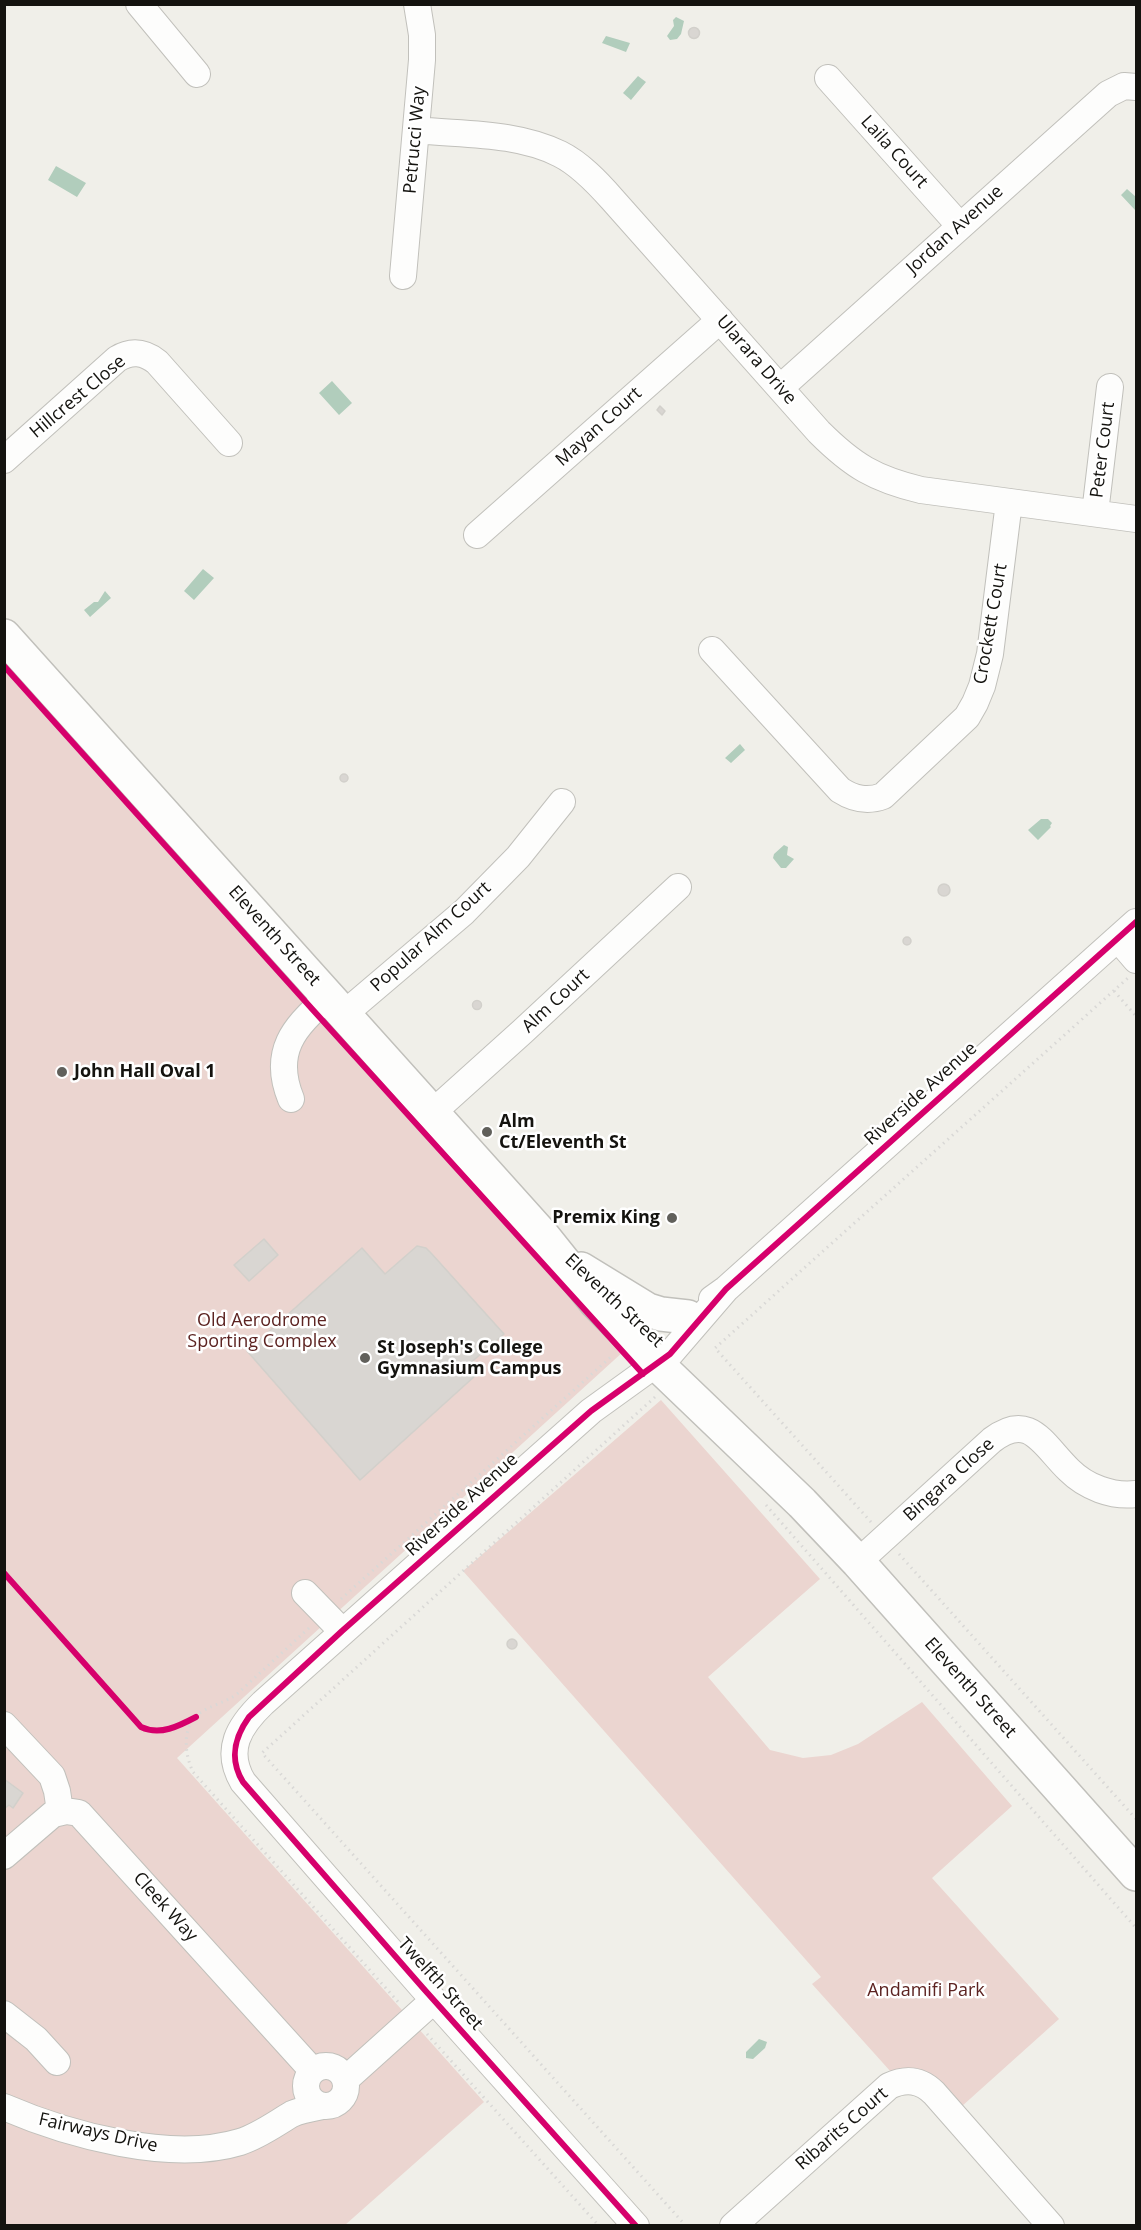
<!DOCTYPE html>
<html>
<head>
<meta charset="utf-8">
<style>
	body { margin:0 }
	#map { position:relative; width:1141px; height:2230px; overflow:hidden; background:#f0efe9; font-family:"Open Sans",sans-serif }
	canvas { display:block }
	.frame { position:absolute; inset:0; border:6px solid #14130f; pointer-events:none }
</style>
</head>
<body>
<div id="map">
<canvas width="1141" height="2230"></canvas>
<div class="frame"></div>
</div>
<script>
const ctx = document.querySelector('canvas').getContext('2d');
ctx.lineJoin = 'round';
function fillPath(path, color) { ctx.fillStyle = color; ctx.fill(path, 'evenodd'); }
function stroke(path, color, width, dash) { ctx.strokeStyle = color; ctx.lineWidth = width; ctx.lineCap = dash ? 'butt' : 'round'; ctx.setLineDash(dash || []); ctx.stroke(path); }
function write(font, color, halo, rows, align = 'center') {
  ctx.font = font + ' "Open Sans",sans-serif'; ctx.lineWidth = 5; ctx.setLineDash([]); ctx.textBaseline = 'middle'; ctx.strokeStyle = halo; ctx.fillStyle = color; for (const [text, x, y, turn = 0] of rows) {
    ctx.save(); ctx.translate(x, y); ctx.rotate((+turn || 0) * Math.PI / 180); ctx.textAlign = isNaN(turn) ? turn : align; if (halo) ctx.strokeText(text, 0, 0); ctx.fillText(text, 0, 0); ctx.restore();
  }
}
const green = new Path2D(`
	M 5,659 L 624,1351 L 177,1758 L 484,2102 L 345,2225 L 5,2225 Z
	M 661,1400 L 820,1579 L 708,1677 L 770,1750 L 803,1758 L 831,1755 L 858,1744 L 922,1702 L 1012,1806 L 932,1878 L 1059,2019 L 961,2107 C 938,2081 929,2064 891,2072 L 812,1984 L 821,1977 L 463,1571 Z`);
const water = new Path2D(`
	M 676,17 L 684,21 L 681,34 L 677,39 L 670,40 L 667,36 L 674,26 L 673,20 Z
	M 606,36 L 630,43 L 626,52 L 602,43 Z
	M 638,76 L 646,82 L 631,100 L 623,93 Z
	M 56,166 L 86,183 L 77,197 L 48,180 Z
	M 1127,189 L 1136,197 L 1135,210 L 1121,195 Z
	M 332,381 L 352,403 L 339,415 L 319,393 Z
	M 203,569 L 214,578 L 194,600 L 184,591 Z
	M 105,591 L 111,598 L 90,617 L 84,610 L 94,602 L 98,602 Z
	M 740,744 L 745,750 L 731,763 L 725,758 Z
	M 1041,819 L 1048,819 L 1052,823 L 1050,826 L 1051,827 L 1038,840 L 1028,830 Z
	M 784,845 L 788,847 L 787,855 L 794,859 L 786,868 L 781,868 L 773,858 L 774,854 Z
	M 759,2039 L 767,2042 L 765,2048 L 753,2059 L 746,2058 L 746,2052 Z`);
const building = new Path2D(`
	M688.5 33a5.5 5.5 0 1 1 11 0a5.5 5.5 0 1 1-11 0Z
	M 660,406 L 665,411 L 662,415 L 657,410 Z
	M340 778a4 4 0 1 1 8 0a4 4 0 1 1-8 0Z
	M938 890a6 6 0 1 1 12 0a6 6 0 1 1-12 0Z
	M903 941a4 4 0 1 1 8 0a4 4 0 1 1-8 0Z
	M472.5 1005a4.5 4.5 0 1 1 9 0a4.5 4.5 0 1 1-9 0Z
	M 264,1239 L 278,1255 L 249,1281 L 234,1265 Z
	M 417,1246 L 426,1248 L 431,1253 L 504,1334 L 468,1365 L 476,1375 L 360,1480 L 247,1351 L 362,1248 L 385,1274 Z
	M507 1644a5 5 0 1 1 10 0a5 5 0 1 1-10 0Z
	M 4,1779 L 23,1793 L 13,1808 L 9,1805 L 4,1809 Z`);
const path = new Path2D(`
	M 1114,991 L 1136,1016
	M 655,1397 L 262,1753 L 686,2226
	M 766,1505 L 1136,1928
	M 871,1522 L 715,1348 L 1128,978
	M 899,1554 L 1136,1819
	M 341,1599 L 613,1355
	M 309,1628 L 237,1694 C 226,1702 215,1704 203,1711 C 181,1723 184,1753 193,1772 L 400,2004
	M 427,2034 L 599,2226`);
const minor = new Path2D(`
	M 139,4 L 197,74
	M 828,78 L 960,226
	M 416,130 C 463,135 516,132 560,154 C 580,164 597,182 612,199 L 819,432 C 853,466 875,479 921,490 L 1136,519
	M 403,276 L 422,60 L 422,35 L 417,4
	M 780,388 L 1108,94 L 1124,86 L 1136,87
	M 4,460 L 117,359 C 132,350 144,352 157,362 L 229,443
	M 1095,513 L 1110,387
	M 477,535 L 720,320
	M 712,650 L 840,790 C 854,799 867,802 883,796 L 967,717 L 975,703 L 982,686 L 990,654 L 1009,502
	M 1118,939 L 1136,960
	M 344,1014 L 464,912 L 518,857 L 562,802
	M 291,1099 C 272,1053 293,1026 329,997
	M 432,1113 L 522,1032 L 678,887
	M 712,1299 L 726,1289 L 1136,922
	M 858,1562 L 992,1440 C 1030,1411 1043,1445 1069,1470 C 1086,1487 1112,1497 1136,1494
	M 305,1593 L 342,1631
	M 4,1725 L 52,1776 L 57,1791 L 60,1811
	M 4,1856 L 53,1814 L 66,1811 L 79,1813 L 312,2070
	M 4,2014 L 36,2039 L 57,2062
	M306 2086a20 20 0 1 1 40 0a20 20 0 1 1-40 0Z
	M 345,2080 L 434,2000
	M 4,2107 C 69,2135 171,2163 240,2142 C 259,2136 275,2124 292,2114 C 301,2110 313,2108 323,2106
	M 636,2226 L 423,1988 L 243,1782 C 224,1750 239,1726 263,1703 L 591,1411 L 670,1354 L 726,1289
	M 733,2226 L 889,2086 C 906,2078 921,2080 934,2093 L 1051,2226`);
const major = new Path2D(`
	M 4,636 L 543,1236 L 595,1301 L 657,1364 L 802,1503 L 858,1562 L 1136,1874
	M 581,1269 L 648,1310 L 661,1314 L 688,1317`);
const cycleway = new Path2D(`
	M 4,666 L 313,1010 L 643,1374
	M 4,1573 L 141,1727 C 160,1736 179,1726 196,1717
	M 636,2226 L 423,1988 L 243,1782 C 229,1759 234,1738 249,1717 L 342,1631 L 591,1411 L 670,1354 L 726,1289 L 1136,922`);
const markers = [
	[62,1072,6,"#61605b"],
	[487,1132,6,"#61605b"],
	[672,1218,6,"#61605b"],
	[365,1358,6,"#61605b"]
];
const streetNames = [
	["Petrucci Way",415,140,-85],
	["Laila Court",894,152,48],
	["Jordan Avenue",955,230,-42],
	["Ularara Drive",756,360,49],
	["Hillcrest Close",78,397,-40],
	["Mayan Court",599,427,-42],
	["Peter Court",1103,450,-83],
	["Crockett Court",991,624,-80],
	["Eleventh Street",274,936,48],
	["Popular Alm Court",431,937,-42],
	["Alm Court",556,1001,-43],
	["Riverside Avenue",921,1094,-42],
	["Eleventh Street",614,1301,43],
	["Bingara Close",949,1480,-42],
	["Riverside Avenue",462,1505,-42],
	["Eleventh Street",970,1688,48],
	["Cleek Way",165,1907,48],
	["Twelfth Street",440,1984,48],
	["Ribarits Court",842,2129,-41],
	["Fairways Drive",98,2133,13]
];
const poiNames = [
	["John Hall Oval 1",74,1072],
	["Alm",499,1122],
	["Ct/Eleventh St",499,1143],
	["Premix King",660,1218,"right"],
	["St Joseph's College",377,1348],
	["Gymnasium Campus",377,1369]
];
const parkNames = [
	["Old Aerodrome",262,1321],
	["Sporting Complex",262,1342],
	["Andamifi Park",926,1991]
];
fillPath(green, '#ebd5d0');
fillPath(water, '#b1cdbc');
fillPath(building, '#d9d6d2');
stroke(building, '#d2d0cb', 1.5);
stroke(minor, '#c1c0bb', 28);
stroke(major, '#c1c0bb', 36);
stroke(path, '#d9d8d6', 3, [1.5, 4.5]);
stroke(minor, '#fdfdfc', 26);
stroke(major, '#fdfdfc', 33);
stroke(cycleway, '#d6006c', 6);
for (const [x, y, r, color] of markers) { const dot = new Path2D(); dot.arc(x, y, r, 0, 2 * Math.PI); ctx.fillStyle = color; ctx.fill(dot); stroke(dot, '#fff', 2); }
write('18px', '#14130f', '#fff', streetNames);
write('bold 18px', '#14130f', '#fff', poiNames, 'left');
write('18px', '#5c2321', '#fff', parkNames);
</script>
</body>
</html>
